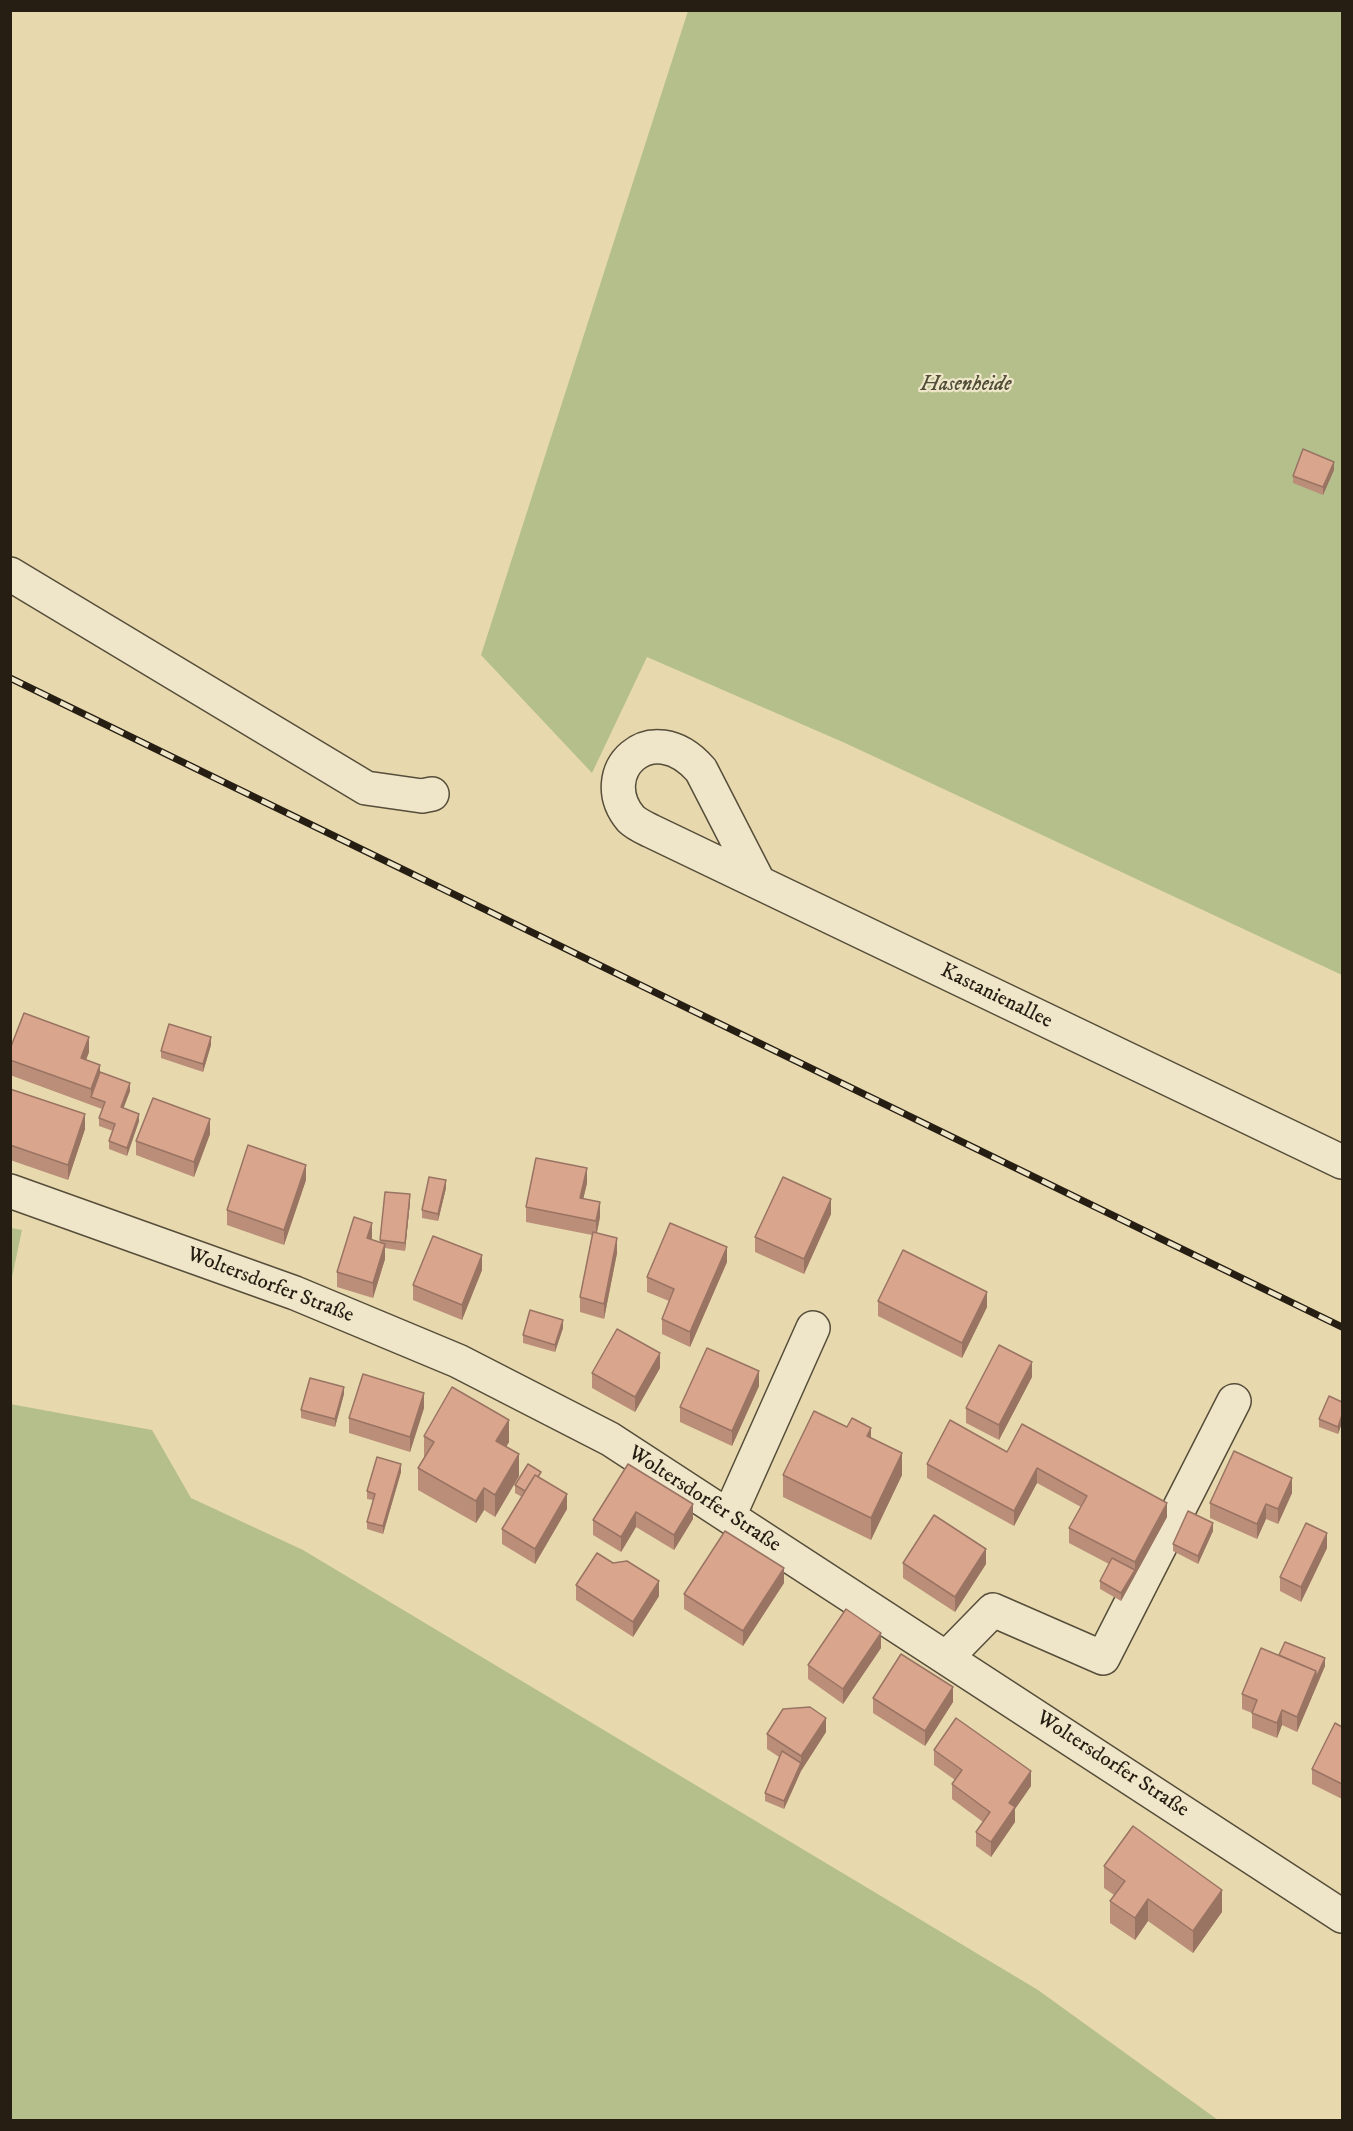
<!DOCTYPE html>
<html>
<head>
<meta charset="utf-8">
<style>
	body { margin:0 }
	#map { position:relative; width:1353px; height:2131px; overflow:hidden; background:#e7d9ad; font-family:"IM FELL DW Pica",serif }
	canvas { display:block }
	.frame { position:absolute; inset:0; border:12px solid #261e13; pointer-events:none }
</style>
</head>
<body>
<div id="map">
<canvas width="1353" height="2131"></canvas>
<div class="frame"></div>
</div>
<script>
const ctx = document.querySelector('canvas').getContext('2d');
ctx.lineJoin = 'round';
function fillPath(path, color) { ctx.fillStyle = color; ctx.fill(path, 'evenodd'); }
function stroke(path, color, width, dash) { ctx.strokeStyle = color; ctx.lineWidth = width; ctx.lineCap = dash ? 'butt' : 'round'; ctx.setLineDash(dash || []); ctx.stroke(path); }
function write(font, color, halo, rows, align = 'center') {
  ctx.font = font + ' "IM FELL DW Pica",serif'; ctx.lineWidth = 4.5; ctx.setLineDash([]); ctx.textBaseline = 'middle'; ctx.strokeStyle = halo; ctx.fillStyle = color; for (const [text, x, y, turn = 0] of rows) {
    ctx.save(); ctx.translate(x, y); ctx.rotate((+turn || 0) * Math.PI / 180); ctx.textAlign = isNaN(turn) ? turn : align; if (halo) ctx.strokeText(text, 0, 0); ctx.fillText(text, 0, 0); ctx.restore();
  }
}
const green = new Path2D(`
	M 688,11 L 1342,11 L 1342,975 L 845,743 L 647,657 L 592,773 L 481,655 Z
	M 11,1228 L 22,1230 L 11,1282 L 10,1228 Z
	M 10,1404 L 152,1430 L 191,1498 L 303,1550 L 1038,1990 L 1218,2120 L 11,2120 Z`);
const minor = new Path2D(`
	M 10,574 L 366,788 L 422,796 L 432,794
	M 758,881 L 701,770 C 651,713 592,773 631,819 C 636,824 645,828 651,831 L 1342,1162
	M 10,1191 L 295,1293 L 458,1361 L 610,1439 L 1342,1916
	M 729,1516 L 813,1328
	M 947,1657 L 993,1610 L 1103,1658 L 1234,1401`);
const rail = new Path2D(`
	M 10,678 L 1342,1327`);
const wall = new Path2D(`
	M 1334,470 L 1323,495 L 1293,483 L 1293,476 Z
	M 211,1045 L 203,1072 L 161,1058 L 161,1051 Z
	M 10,1049 L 89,1052 L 86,1060 L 100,1072 L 130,1091 L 123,1108 L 139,1121 L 127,1156 L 109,1149 L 109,1141 L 113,1131 L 99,1126 L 99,1118 L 102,1109 L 10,1075 Z
	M 10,1089 L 85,1129 L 68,1180 L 10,1160 Z
	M 210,1134 L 194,1177 L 136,1155 L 136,1141 Z
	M 306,1180 L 284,1245 L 227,1225 L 227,1210 Z
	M 587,1183 L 583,1199 L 600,1217 L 597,1233 L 617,1253 L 604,1319 L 580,1312 L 580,1297 L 592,1235 L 526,1222 L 526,1207 Z
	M 446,1188 L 438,1221 L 422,1218 L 422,1210 Z
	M 385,1192 L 410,1202 L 405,1251 L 385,1248 L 385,1259 L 373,1298 L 337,1287 L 337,1272 L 372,1238 L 371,1240 L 380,1243 Z
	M 831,1214 L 804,1274 L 755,1252 L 755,1237 Z
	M 727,1262 L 690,1347 L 662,1334 L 662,1319 L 669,1301 L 647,1292 L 647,1277 Z
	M 482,1270 L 462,1320 L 413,1300 L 413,1285 Z
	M 878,1301 L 987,1307 L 962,1358 L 878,1316 Z
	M 563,1328 L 555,1352 L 523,1343 L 523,1335 Z
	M 660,1368 L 635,1412 L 592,1388 L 592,1373 Z
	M 1032,1377 L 999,1440 L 966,1423 L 966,1408 Z
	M 759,1386 L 732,1446 L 680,1422 L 680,1407 Z
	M 344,1394 L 335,1427 L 301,1418 L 301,1410 Z
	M 1342,1402 L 1342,1423 L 1338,1434 L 1319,1427 L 1319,1419 Z
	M 424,1408 L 410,1452 L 349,1433 L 349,1418 Z
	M 847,1427 L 871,1438 L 902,1475 L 871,1540 L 783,1497 L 783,1475 Z
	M 424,1436 L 509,1442 L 506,1447 L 519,1476 L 495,1517 L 484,1510 L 476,1523 L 418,1490 L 418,1468 L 424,1458 Z
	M 1007,1452 L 1167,1517 L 1121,1601 L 1100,1589 L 1100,1581 L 1109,1564 L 1069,1543 L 1069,1528 L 1081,1507 L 1037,1483 L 1014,1526 L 927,1478 L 927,1464 Z
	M 628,1464 L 693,1519 L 674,1550 L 636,1527 L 621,1552 L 593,1535 L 593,1520 Z
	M 401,1472 L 383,1534 L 367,1529 L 367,1522 L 373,1500 L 367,1499 L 367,1491 Z
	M 541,1479 L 567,1509 L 535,1564 L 502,1544 L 502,1529 L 522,1497 L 515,1493 L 515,1485 Z
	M 1292,1493 L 1278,1524 L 1266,1519 L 1257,1539 L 1210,1518 L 1210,1503 Z
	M 1213,1531 L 1198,1564 L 1173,1551 L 1173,1544 Z
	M 1327,1548 L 1301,1602 L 1280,1591 L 1280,1577 Z
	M 613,1563 L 659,1596 L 633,1637 L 576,1600 L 576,1585 Z
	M 903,1563 L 986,1564 L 955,1612 L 903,1578 Z
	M 784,1583 L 743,1646 L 684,1609 L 684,1594 Z
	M 881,1648 L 843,1704 L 808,1679 L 808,1665 Z
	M 1279,1655 L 1325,1666 L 1297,1732 L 1282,1725 L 1277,1738 L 1252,1728 L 1252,1713 L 1242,1709 L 1242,1694 Z
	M 873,1698 L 953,1702 L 925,1746 L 873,1713 Z
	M 1342,1727 L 1342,1799 L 1312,1784 L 1312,1769 Z
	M 826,1732 L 801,1771 L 784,1809 L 765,1801 L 765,1793 L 779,1757 L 767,1749 L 767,1734 Z
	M 934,1750 L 1031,1786 L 1015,1809 L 1015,1822 L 991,1857 L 976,1846 L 976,1832 L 983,1822 L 952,1799 L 952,1784 L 955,1780 L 934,1765 Z
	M 1104,1866 L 1222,1912 L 1193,1953 L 1148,1921 L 1135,1940 L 1110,1923 L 1110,1901 L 1114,1895 L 1104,1888 Z`);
const shadedWall = new Path2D(`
	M 1334,462 L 1334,470 L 1323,495 L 1323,487 Z
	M 89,1037 L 89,1052 L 81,1073 L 81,1058 Z
	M 211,1037 L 211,1045 L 203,1072 L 203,1064 Z
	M 100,1065 L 100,1080 L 91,1097 L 91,1089 Z
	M 130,1083 L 130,1091 L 121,1115 L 121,1107 Z
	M 85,1114 L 85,1129 L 68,1180 L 68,1165 Z
	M 139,1114 L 139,1121 L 127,1156 L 127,1148 Z
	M 210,1119 L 210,1134 L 194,1177 L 194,1162 Z
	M 306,1165 L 306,1180 L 284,1245 L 284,1230 Z
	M 587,1168 L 587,1183 L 580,1213 L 580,1198 Z
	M 446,1180 L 446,1188 L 438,1221 L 438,1214 Z
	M 410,1194 L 410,1202 L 405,1251 L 405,1243 Z
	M 831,1199 L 831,1214 L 804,1274 L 804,1259 Z
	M 600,1202 L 600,1217 L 596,1236 L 596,1221 Z
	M 372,1223 L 372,1238 L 367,1253 L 367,1238 Z
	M 617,1238 L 617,1253 L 604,1319 L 604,1304 Z
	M 385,1244 L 385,1259 L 373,1298 L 373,1283 Z
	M 727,1247 L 727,1262 L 690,1347 L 690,1332 Z
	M 482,1255 L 482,1270 L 462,1320 L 462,1305 Z
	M 987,1292 L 987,1307 L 962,1358 L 962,1343 Z
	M 563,1320 L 563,1328 L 555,1352 L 555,1345 Z
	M 660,1353 L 660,1368 L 635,1412 L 635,1397 Z
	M 1032,1362 L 1032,1377 L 999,1440 L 999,1425 Z
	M 759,1371 L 759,1386 L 732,1446 L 732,1431 Z
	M 344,1387 L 344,1394 L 335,1427 L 335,1419 Z
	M 424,1393 L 424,1408 L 410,1452 L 410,1437 Z
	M 1342,1415 L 1342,1423 L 1338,1434 L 1338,1427 Z
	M 509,1420 L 509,1442 L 496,1463 L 496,1441 Z
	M 871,1428 L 871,1449 L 867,1436 Z
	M 902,1453 L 902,1475 L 871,1540 L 871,1518 Z
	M 519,1454 L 519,1476 L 495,1517 L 495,1495 Z
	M 401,1464 L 401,1472 L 383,1534 L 383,1526 Z
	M 1037,1468 L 1037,1483 L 1014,1526 L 1014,1511 Z
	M 1292,1478 L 1292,1493 L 1278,1524 L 1278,1509 Z
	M 484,1488 L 484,1510 L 476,1523 L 476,1501 Z
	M 567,1494 L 567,1509 L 535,1564 L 535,1549 Z
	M 1167,1503 L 1167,1517 L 1121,1601 L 1121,1593 L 1135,1570 L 1135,1562 Z
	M 693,1504 L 693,1519 L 674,1550 L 674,1535 Z
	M 1266,1504 L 1266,1519 L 1257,1539 L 1257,1524 Z
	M 636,1512 L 636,1527 L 621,1552 L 621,1537 Z
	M 1213,1523 L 1213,1531 L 1198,1564 L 1198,1556 Z
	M 1327,1533 L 1327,1548 L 1301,1602 L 1301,1587 Z
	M 986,1549 L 986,1564 L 955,1612 L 955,1597 Z
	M 784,1568 L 784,1583 L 743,1646 L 743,1631 Z
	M 659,1581 L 659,1596 L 633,1637 L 633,1622 Z
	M 881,1633 L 881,1648 L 843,1704 L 843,1689 Z
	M 1325,1658 L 1325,1666 L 1297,1732 L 1297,1717 L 1316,1671 Z
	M 953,1687 L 953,1702 L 925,1746 L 925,1731 Z
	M 1282,1710 L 1282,1725 L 1277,1738 L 1277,1723 Z
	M 826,1718 L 826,1732 L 801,1771 L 784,1809 L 784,1801 L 801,1763 L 801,1756 Z
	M 1031,1771 L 1031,1786 L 1015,1809 L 1015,1822 L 991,1857 L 991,1842 L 1009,1803 Z
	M 1222,1890 L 1222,1912 L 1193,1953 L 1193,1931 Z
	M 1148,1899 L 1148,1921 L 1135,1940 L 1135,1918 Z`);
const building = new Path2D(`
	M 1303,449 L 1334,462 L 1323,487 L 1293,476 Z
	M 24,1013 L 89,1037 L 81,1058 L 100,1065 L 91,1089 L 10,1060 L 10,1049 Z
	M 169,1024 L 211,1037 L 203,1064 L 161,1051 Z
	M 100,1072 L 130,1083 L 121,1107 L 139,1114 L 127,1148 L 109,1141 L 115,1124 L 99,1118 L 105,1102 L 91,1097 Z
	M 10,1089 L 85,1114 L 68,1165 L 10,1145 Z
	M 153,1098 L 210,1119 L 194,1162 L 136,1141 Z
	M 248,1145 L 306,1165 L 284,1230 L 227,1210 Z
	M 536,1158 L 587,1168 L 580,1198 L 600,1202 L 596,1221 L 526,1207 Z
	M 429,1177 L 446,1180 L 438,1214 L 422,1210 Z
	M 783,1177 L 831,1199 L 804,1259 L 755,1237 Z
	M 385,1192 L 410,1194 L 405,1243 L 380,1240 Z
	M 354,1217 L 372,1223 L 367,1238 L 385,1244 L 373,1283 L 337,1272 Z
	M 670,1223 L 727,1247 L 690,1332 L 662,1319 L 674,1289 L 647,1277 Z
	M 593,1232 L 617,1238 L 604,1304 L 580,1297 Z
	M 433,1236 L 482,1255 L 462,1305 L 413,1285 Z
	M 903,1250 L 987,1292 L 962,1343 L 878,1301 Z
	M 530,1310 L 563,1320 L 555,1345 L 523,1335 Z
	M 617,1329 L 660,1353 L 635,1397 L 592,1373 Z
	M 999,1345 L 1032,1362 L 999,1425 L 966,1408 Z
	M 707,1348 L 759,1371 L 732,1431 L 680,1407 Z
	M 363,1374 L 424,1393 L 410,1437 L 349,1418 Z
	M 310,1378 L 344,1387 L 335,1419 L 301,1410 Z
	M 452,1387 L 509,1420 L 496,1441 L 519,1454 L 495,1495 L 484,1488 L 476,1501 L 418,1468 L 434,1442 L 424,1436 Z
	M 1329,1396 L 1342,1402 L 1342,1415 L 1338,1427 L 1319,1419 Z
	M 814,1411 L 847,1427 L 852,1418 L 871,1428 L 867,1436 L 902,1453 L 871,1518 L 783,1475 Z
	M 950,1420 L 1007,1452 L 1022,1424 L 1167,1503 L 1135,1562 L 1069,1528 L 1087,1496 L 1037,1468 L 1014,1511 L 927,1464 Z
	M 1234,1451 L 1292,1478 L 1278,1509 L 1266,1504 L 1257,1524 L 1210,1503 Z
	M 377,1457 L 401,1464 L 383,1526 L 367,1522 L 375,1494 L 367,1491 Z
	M 528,1464 L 541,1472 L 538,1477 L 535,1475 L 525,1491 L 515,1485 Z
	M 628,1464 L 693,1504 L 674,1535 L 636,1512 L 621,1537 L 593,1520 Z
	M 535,1475 L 567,1494 L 535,1549 L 502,1529 Z
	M 1188,1511 L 1213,1523 L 1198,1556 L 1173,1544 Z
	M 934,1515 L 986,1549 L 955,1597 L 903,1563 Z
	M 1306,1523 L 1327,1533 L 1301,1587 L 1280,1577 Z
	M 725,1531 L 784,1568 L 743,1631 L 684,1594 Z
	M 597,1553 L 613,1563 L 627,1561 L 659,1581 L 633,1622 L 576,1585 Z
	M 1112,1558 L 1135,1570 L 1121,1593 L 1100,1581 Z
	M 846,1609 L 881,1633 L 843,1689 L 808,1665 Z
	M 1285,1642 L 1325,1658 L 1316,1678 L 1316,1671 L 1279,1655 Z
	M 1261,1648 L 1316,1671 L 1297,1717 L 1282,1710 L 1277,1723 L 1252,1713 L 1257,1700 L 1242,1694 Z
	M 901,1654 L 953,1687 L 925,1731 L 873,1698 Z
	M 810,1707 L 826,1718 L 801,1756 L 767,1734 L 783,1709 Z
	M 956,1718 L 1031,1771 L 1009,1803 L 1015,1807 L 991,1842 L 976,1832 L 990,1812 L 952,1784 L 962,1770 L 934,1750 Z
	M 1335,1723 L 1342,1727 L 1342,1784 L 1312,1769 Z
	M 782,1751 L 801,1763 L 784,1801 L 765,1793 Z
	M 1133,1826 L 1222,1890 L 1193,1931 L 1148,1899 L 1135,1918 L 1110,1901 L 1125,1881 L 1104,1866 Z`);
const parkNames = [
	["Hasenheide",966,386]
];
const streetNames = [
	["Kastanienallee",996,997,26],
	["Woltersdorfer Straße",270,1286,21],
	["Woltersdorfer Straße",704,1500,33],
	["Woltersdorfer Straße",1112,1765,33]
];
fillPath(green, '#b4bf8b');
stroke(minor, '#564d3a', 36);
stroke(minor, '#efe6ca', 33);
stroke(rail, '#261e13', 7);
stroke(rail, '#efe6ca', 4.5, [14]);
fillPath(wall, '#bb8e79');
fillPath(shadedWall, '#997463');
fillPath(building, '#daa58d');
stroke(building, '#997463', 1.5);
write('italic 21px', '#514e37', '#efe6ca', parkNames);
write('21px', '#261e13', '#efe6ca', streetNames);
</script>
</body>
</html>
